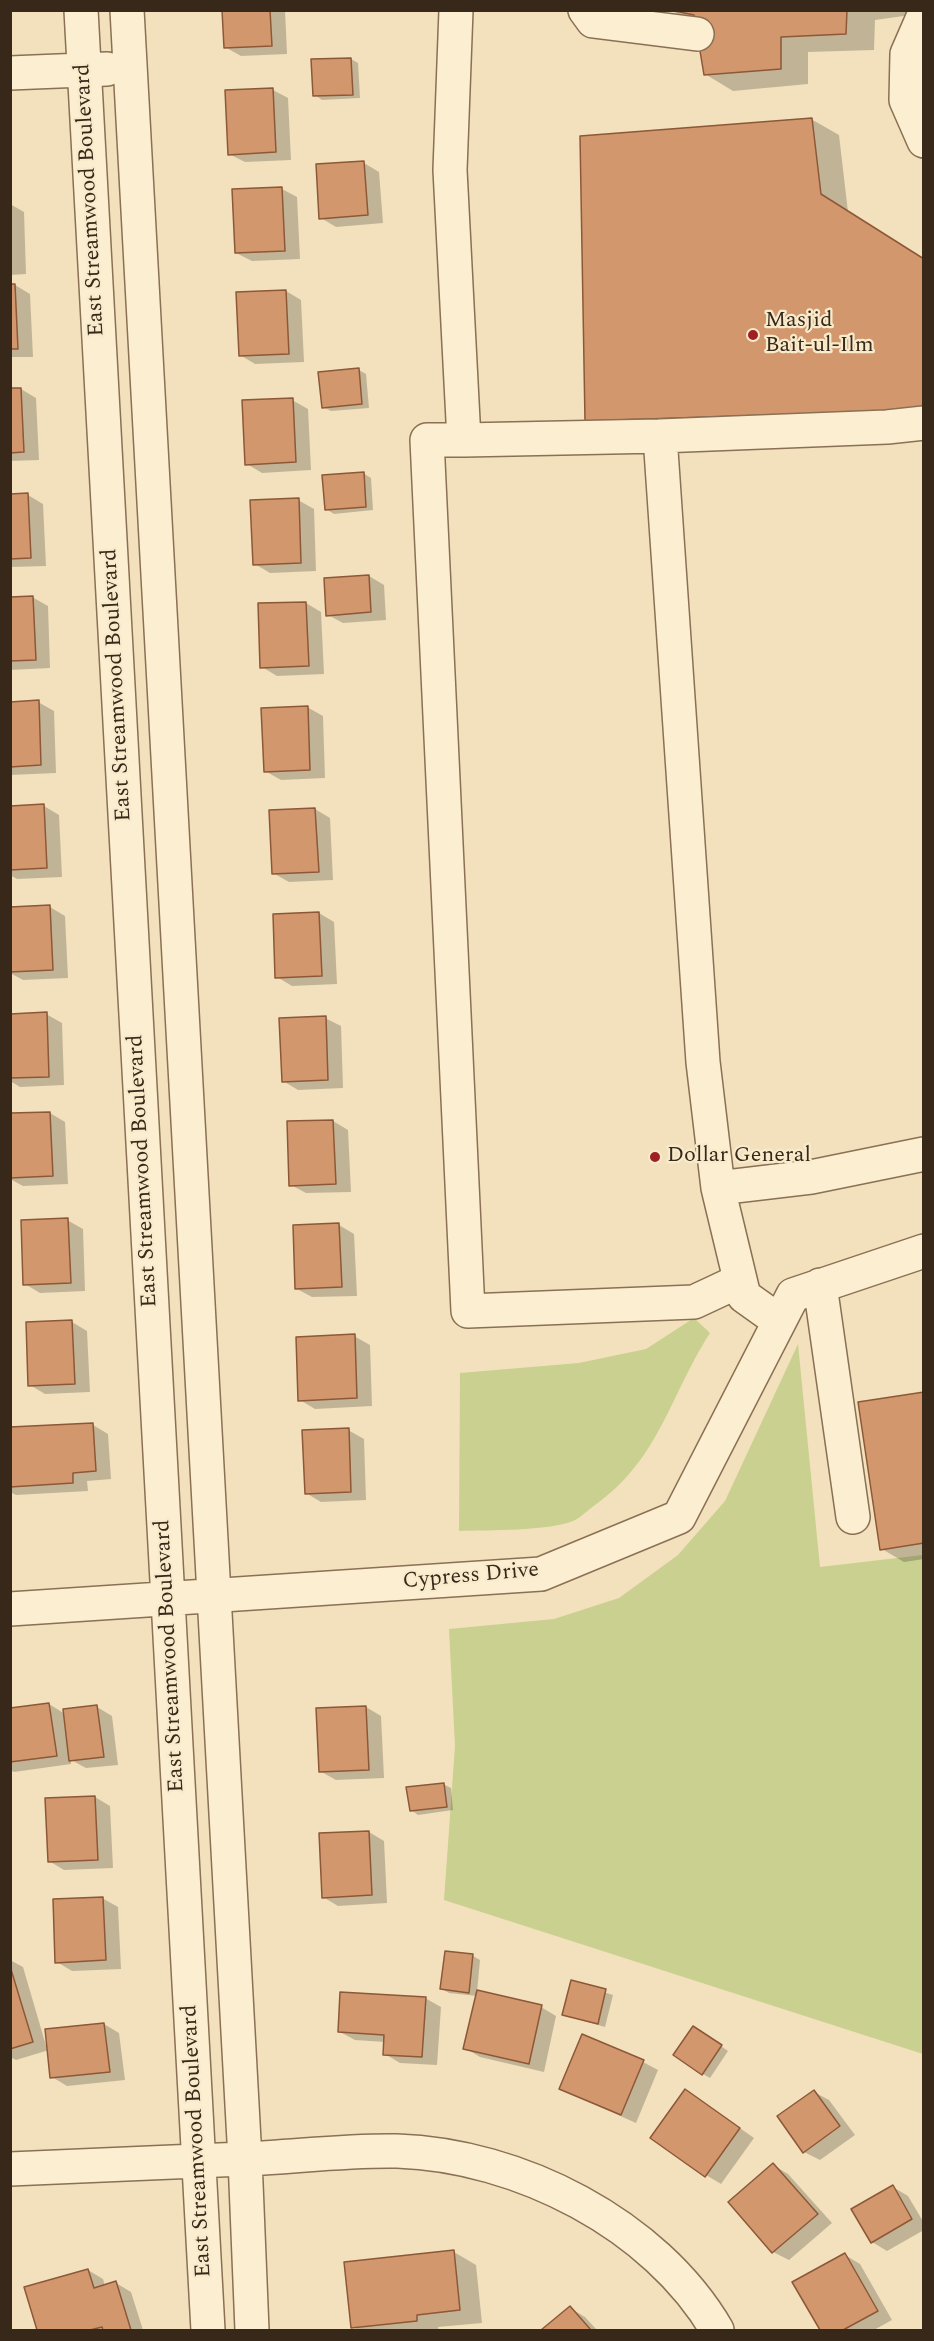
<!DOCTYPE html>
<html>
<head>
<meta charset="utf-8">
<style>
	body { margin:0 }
	#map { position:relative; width:934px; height:2341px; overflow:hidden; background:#f2e1bc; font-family:Spectral,serif }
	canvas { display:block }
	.frame { position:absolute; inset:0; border:12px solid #38281a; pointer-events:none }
</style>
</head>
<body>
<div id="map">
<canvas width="934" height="2341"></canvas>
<div class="frame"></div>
</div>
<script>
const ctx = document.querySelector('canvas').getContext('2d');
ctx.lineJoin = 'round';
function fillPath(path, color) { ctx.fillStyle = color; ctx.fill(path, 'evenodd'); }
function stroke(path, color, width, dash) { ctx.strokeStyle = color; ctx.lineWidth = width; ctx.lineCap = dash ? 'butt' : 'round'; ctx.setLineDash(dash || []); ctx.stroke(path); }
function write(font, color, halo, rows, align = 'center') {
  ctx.font = font + ' Spectral,serif'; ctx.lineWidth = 4.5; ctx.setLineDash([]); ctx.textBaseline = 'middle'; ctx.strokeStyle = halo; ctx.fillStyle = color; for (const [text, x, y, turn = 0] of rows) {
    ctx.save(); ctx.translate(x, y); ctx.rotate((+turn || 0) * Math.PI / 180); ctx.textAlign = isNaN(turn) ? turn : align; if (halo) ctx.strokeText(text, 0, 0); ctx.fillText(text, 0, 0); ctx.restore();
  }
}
const green = new Path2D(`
	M 694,1318 L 710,1333 C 670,1395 659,1460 595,1505 C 588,1510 580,1518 573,1521 C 549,1531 487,1530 459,1531 L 460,1373 L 579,1363 L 646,1349 Z
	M 798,1344 L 820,1567 L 923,1555 L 923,2054 L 444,1900 L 455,1746 L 449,1629 L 554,1619 L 619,1598 L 678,1555 L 725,1501 Z`);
const shadow = new Path2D(`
	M 224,10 L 285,10 L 287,54 L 241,56 L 225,47 Z
	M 917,10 L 918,14 L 875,20 L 874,50 L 808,52 L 808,84 L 733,91 L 705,74 L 698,27 L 671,10 Z
	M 351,59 L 358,63 L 360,98 L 322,100 L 315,95 Z
	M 273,90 L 288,98 L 291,160 L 245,162 L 229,154 L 227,91 Z
	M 811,119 L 839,135 L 848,212 L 924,426 L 614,436 L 586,420 Z
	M 364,163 L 379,172 L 383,223 L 336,227 L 321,218 Z
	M 282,189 L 297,197 L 300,259 L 252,261 L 236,253 Z
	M 10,204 L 24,212 L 26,274 L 10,275 Z
	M 15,285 L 30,294 L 33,357 L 10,357 L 10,286 Z
	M 286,291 L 301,300 L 304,362 L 255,364 L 240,355 Z
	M 359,370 L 366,374 L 369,408 L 331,411 L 323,407 Z
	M 21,389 L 36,398 L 39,460 L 10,461 L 10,390 Z
	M 292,400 L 308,409 L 311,470 L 262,473 L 247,464 Z
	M 363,473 L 371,478 L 373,510 L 334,514 L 326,509 Z
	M 28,495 L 43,504 L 46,566 L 10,567 L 10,496 Z
	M 298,500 L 314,509 L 316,571 L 270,573 L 255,564 Z
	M 369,576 L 384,585 L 386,620 L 343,623 L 328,615 Z
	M 32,597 L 48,606 L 50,668 L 10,670 L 10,598 Z
	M 306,603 L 321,612 L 324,674 L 277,676 L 262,667 Z
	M 38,702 L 54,711 L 56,773 L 10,775 L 10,703 Z
	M 307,707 L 323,716 L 325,778 L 281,780 L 265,771 Z
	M 44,806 L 59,815 L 62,877 L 17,879 L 10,875 L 10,807 Z
	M 315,809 L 330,818 L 333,880 L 289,882 L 273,873 Z
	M 50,907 L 65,916 L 68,978 L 23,980 L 10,973 L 10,908 Z
	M 319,913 L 334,922 L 337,984 L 292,986 L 277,977 L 274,915 Z
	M 46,1014 L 62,1023 L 64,1085 L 20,1087 L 10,1081 L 10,1015 Z
	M 325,1018 L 341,1026 L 343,1088 L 298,1090 L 283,1081 Z
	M 50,1113 L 65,1122 L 68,1184 L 23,1186 L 10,1179 L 10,1115 Z
	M 333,1121 L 348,1130 L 351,1192 L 306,1193 L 291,1185 Z
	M 67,1220 L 83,1229 L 85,1291 L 40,1293 L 25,1284 Z
	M 339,1225 L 354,1234 L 357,1296 L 312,1297 L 297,1289 Z
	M 72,1322 L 87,1331 L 90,1392 L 45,1394 L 30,1385 Z
	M 354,1336 L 370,1345 L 372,1406 L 315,1409 L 300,1400 Z
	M 924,1393 L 924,1559 L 904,1562 L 882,1549 Z
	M 93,1425 L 108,1434 L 111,1479 L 87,1481 L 88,1491 L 16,1495 L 10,1492 L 10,1429 Z
	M 348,1430 L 364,1439 L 366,1500 L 321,1502 L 306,1493 Z
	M 49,1704 L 65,1714 L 97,1707 L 112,1716 L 118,1765 L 86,1768 L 71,1760 L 71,1764 L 14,1772 L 10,1770 L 10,1710 Z
	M 366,1707 L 381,1716 L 384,1778 L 336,1780 L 320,1771 Z
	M 443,1784 L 451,1788 L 453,1810 L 418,1815 L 411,1810 Z
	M 95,1797 L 110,1806 L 113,1868 L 64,1870 L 49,1861 Z
	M 369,1832 L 384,1841 L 387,1903 L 338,1906 L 323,1897 Z
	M 102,1898 L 118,1907 L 121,1969 L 72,1971 L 57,1962 Z
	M 473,1956 L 480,1960 L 477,1992 L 541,2007 L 556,2016 L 544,2072 L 480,2057 L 465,2048 L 477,1996 L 449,1993 L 442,1989 Z
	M 10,1960 L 23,1967 L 47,2049 L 104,2024 L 119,2033 L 125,2080 L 67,2086 L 52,2077 L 49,2050 L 16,2060 L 10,2057 Z
	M 572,1982 L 613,1995 L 605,2027 L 563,2015 Z
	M 425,1998 L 441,2007 L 437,2065 L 400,2063 L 385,2054 L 385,2042 L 355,2040 L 340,2032 Z
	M 701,2032 L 728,2051 L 710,2078 L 703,2074 Z
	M 643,2062 L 658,2070 L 636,2123 L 560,2089 Z
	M 814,2092 L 829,2100 L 855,2135 L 820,2160 L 804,2152 Z
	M 700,2100 L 754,2138 L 721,2184 L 706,2175 Z
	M 773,2165 L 788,2174 L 832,2223 L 789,2260 L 773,2252 Z
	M 893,2187 L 908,2196 L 924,2223 L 924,2230 L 887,2251 L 872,2242 Z
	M 454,2252 L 476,2265 L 482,2323 L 438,2327 L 439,2330 L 359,2330 L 353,2327 Z
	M 845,2255 L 860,2264 L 892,2320 L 874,2330 L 821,2330 L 794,2283 Z
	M 88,2270 L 103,2279 L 105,2286 L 116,2283 L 131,2292 L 143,2330 L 38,2330 L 26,2288 Z
	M 570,2308 L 585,2317 L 597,2330 L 544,2330 Z`);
const building = new Path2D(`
	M 222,10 L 270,10 L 272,46 L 224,48 Z
	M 670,10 L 847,10 L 846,34 L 781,37 L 781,69 L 704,75 L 694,15 Z
	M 351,58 L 353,95 L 313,96 L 311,59 Z
	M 273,88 L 276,152 L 228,155 L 225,90 Z
	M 812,118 L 821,194 L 924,259 L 924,410 L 585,421 L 580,136 Z
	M 364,161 L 368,215 L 319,219 L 316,164 Z
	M 282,187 L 285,251 L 235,253 L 232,189 Z
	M 10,284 L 15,284 L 18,349 L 10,349 Z
	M 286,290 L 289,354 L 239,356 L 236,292 Z
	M 359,368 L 362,404 L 322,408 L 318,372 Z
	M 10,388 L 21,388 L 24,452 L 10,453 Z
	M 293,398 L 296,462 L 245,465 L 242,400 Z
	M 364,472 L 366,507 L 325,510 L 322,475 Z
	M 28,493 L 31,558 L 10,559 L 10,494 Z
	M 299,498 L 301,563 L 253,565 L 250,500 Z
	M 369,575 L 371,612 L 326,616 L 324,578 Z
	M 33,596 L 36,660 L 10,661 L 10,597 Z
	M 306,602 L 309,666 L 260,668 L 258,603 Z
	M 39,700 L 41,765 L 10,767 L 10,702 Z
	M 308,706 L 310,770 L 264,772 L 261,708 Z
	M 44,804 L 47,868 L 10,870 L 10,806 Z
	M 315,808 L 319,872 L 272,874 L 269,810 Z
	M 50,905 L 53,970 L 10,972 L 10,907 Z
	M 319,912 L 322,976 L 275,978 L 273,914 Z
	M 47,1012 L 49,1077 L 10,1078 L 10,1014 Z
	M 326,1016 L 328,1080 L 282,1082 L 279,1018 Z
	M 50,1112 L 53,1176 L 10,1178 L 10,1113 Z
	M 333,1120 L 336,1184 L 289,1186 L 287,1121 Z
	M 68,1218 L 71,1283 L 23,1285 L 21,1220 Z
	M 339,1223 L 342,1287 L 295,1289 L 293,1225 Z
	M 72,1320 L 75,1384 L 28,1386 L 26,1322 Z
	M 355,1334 L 357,1398 L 298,1401 L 296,1337 Z
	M 924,1392 L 924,1543 L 880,1550 L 858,1402 Z
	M 93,1423 L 96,1471 L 73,1473 L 73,1483 L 10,1487 L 10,1427 Z
	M 349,1428 L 351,1492 L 305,1494 L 302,1430 Z
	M 49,1703 L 57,1756 L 10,1762 L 10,1708 Z
	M 97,1705 L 104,1757 L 69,1761 L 63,1709 Z
	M 366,1706 L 369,1770 L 319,1772 L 316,1708 Z
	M 444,1783 L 447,1807 L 410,1811 L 406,1787 Z
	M 95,1796 L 98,1860 L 48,1862 L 45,1798 Z
	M 369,1831 L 372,1895 L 322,1898 L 319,1833 Z
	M 103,1897 L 106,1960 L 55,1963 L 53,1899 Z
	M 445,1951 L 473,1954 L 469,1993 L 440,1989 Z
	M 10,1966 L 33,2042 L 10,2049 Z
	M 571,1980 L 606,1989 L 598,2024 L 562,2015 Z
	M 477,1990 L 542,2005 L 529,2064 L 463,2049 Z
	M 340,1992 L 426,1997 L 422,2057 L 383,2055 L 384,2035 L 338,2032 Z
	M 104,2023 L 110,2072 L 50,2078 L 45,2029 Z
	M 693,2026 L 722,2045 L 702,2075 L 673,2055 Z
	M 582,2034 L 644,2060 L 621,2115 L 559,2089 Z
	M 685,2089 L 740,2128 L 705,2177 L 650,2138 Z
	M 814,2090 L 840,2126 L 803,2153 L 777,2116 Z
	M 773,2163 L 818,2214 L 772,2253 L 728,2202 Z
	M 893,2185 L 912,2219 L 871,2243 L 851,2209 Z
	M 454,2250 L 460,2310 L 417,2315 L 417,2321 L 351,2328 L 344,2262 Z
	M 845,2253 L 878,2311 L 843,2330 L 820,2330 L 792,2282 Z
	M 88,2269 L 94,2288 L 116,2281 L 131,2330 L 103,2330 L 102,2327 L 90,2330 L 37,2330 L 24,2287 Z
	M 570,2306 L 591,2330 L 541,2330 Z`);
const minor = new Path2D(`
	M 81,10 L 208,2330
	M 127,10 L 245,2159 L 252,2330
	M 456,10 L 450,170 L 464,440 L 660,436
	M 585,10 L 593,21 L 697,34
	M 924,15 L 907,54 L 906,100 L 924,141
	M 10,73 L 107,69
	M 464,440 L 427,440 L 468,1311 L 694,1302 L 739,1281
	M 718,1188 L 811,1177 L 924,1154
	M 820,1285 L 853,1517
	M 779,1321 L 744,1296 L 718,1188 L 703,1062 L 660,436 L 887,427 L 924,423
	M 10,1609 L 541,1574 L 679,1517 L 793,1295 L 924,1251
	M 10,2169 C 88,2166 165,2163 242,2159 C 294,2157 345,2150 397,2151 C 519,2155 655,2224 717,2330`);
const markers = [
	[753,335,6,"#9f1f22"],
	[655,1157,6,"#9f1f22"]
];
const streetNames = [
	["East Streamwood Boulevard",91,200,-93],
	["East Streamwood Boulevard",118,685,-93],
	["East Streamwood Boulevard",144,1171,-93],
	["Cypress Drive",471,1577,-5],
	["East Streamwood Boulevard",171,1656,-93],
	["East Streamwood Boulevard",198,2141,-93]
];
const poiNames = [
	["Masjid",765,322],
	["Bait-ul-Ilm",765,347],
	["Dollar General",667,1157]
];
fillPath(green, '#cad08f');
fillPath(shadow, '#0003');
fillPath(building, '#d3976e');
stroke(building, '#8c5838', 1.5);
stroke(minor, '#8a7054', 36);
stroke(minor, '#fceed0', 33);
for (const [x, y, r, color] of markers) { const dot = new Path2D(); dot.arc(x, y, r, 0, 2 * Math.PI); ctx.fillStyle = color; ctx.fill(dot); stroke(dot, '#f8ebcc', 2); }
write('22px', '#38281a', '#f8ebcc', streetNames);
write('22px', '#38281a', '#f8ebcc', poiNames, 'left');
</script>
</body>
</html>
